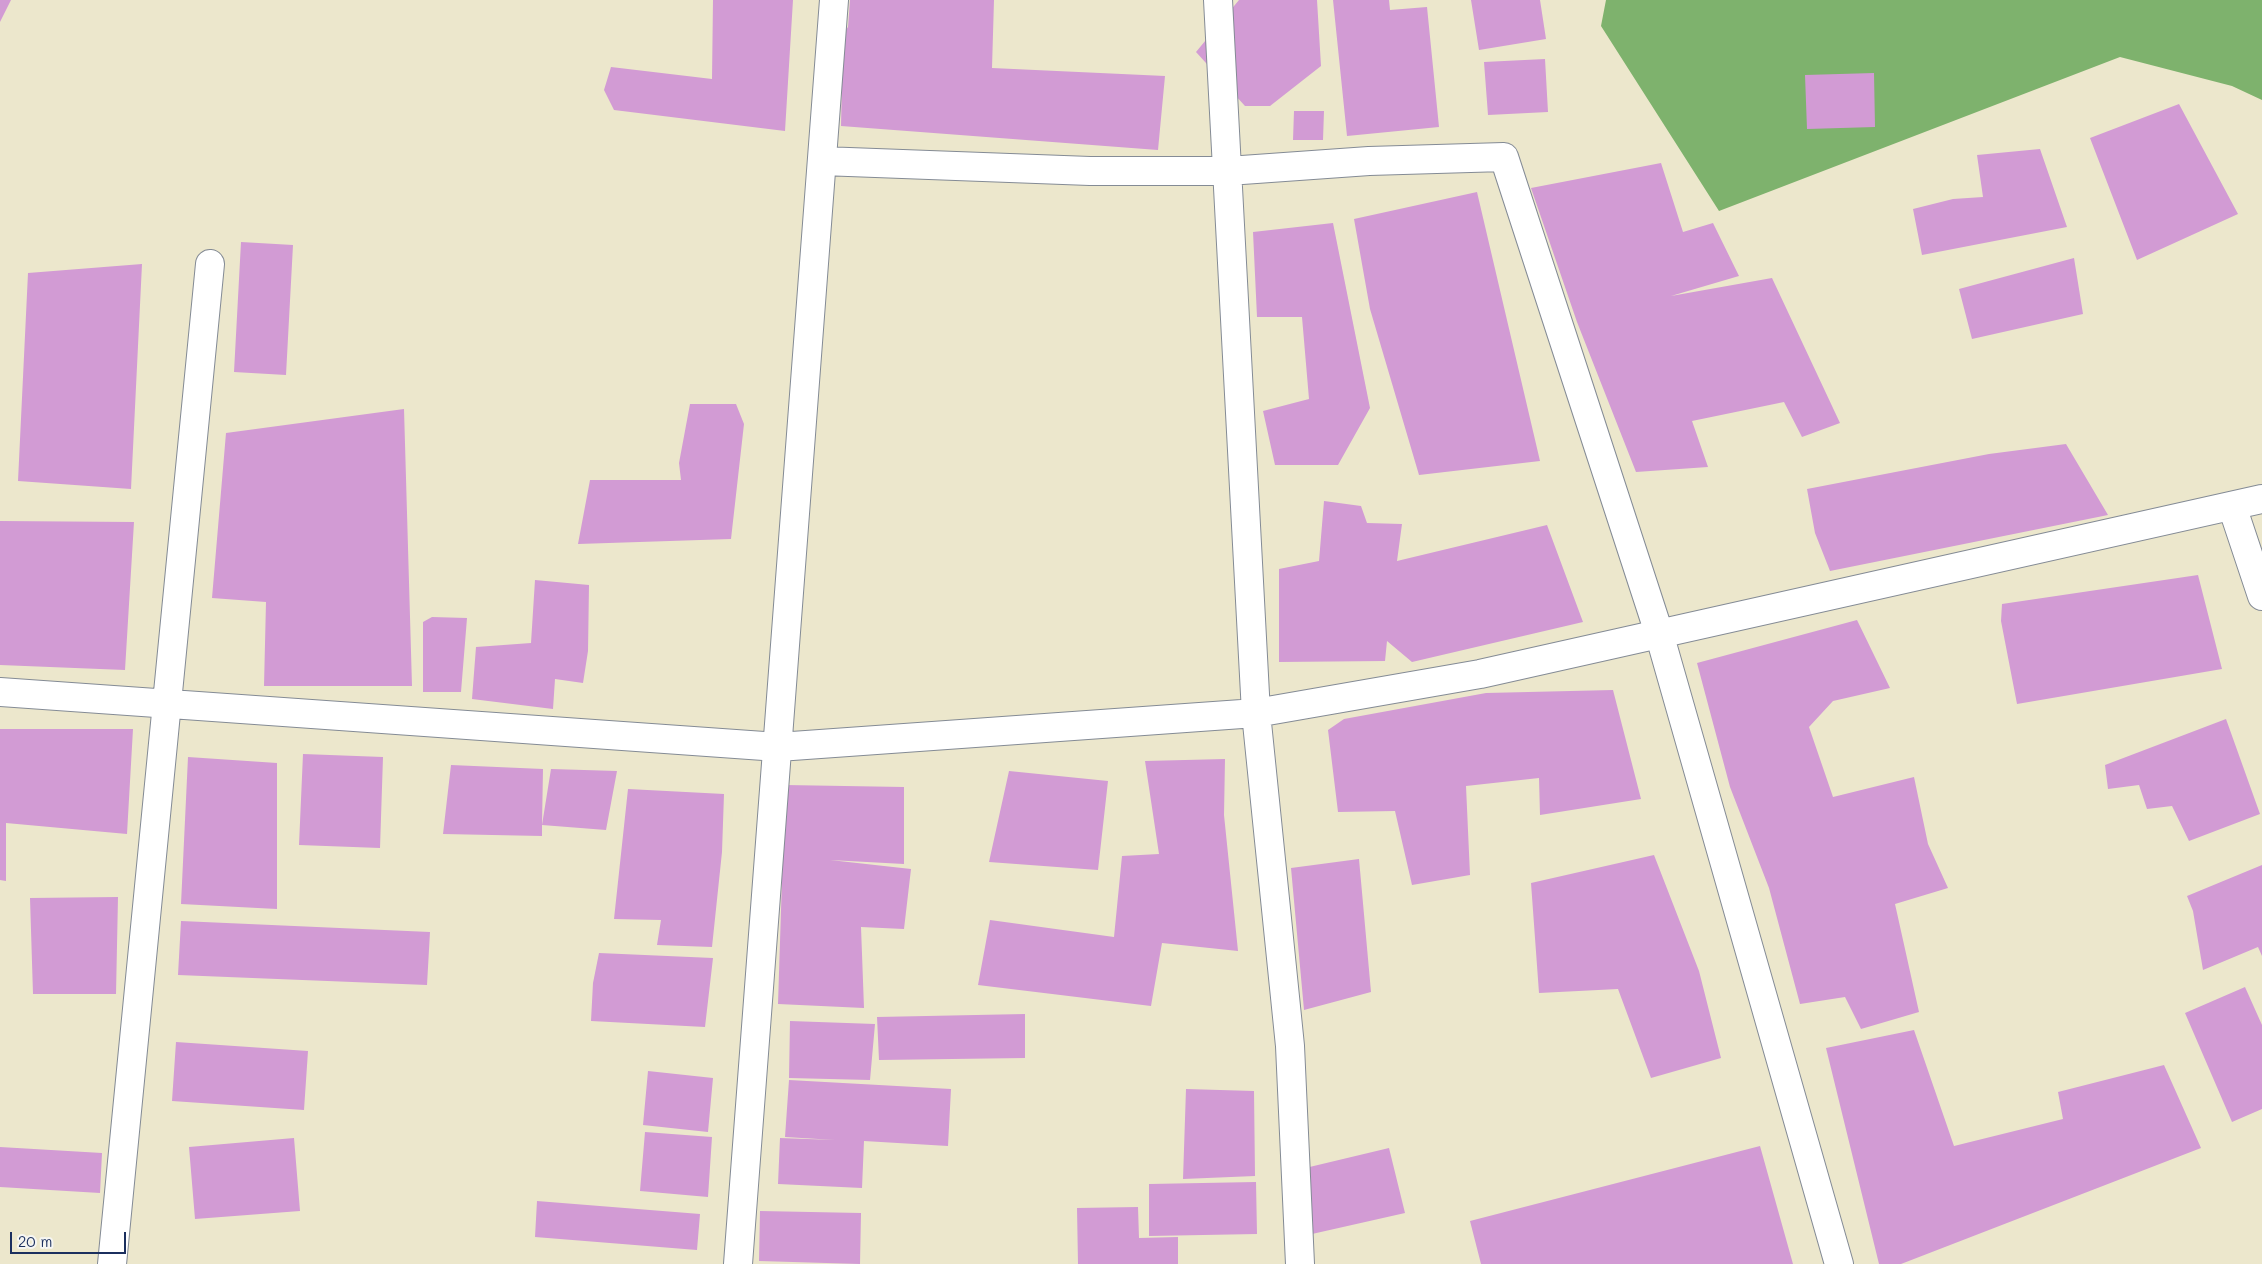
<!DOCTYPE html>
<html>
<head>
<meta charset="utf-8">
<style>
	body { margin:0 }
	#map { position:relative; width:2262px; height:1264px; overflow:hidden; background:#ece7cc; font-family:Mali,sans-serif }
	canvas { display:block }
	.scale { position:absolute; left:10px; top:1232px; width:116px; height:22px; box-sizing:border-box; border:2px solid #1b2f5e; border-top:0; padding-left:6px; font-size:15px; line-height:18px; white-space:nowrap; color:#1b2f5e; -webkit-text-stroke:4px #f6f6f2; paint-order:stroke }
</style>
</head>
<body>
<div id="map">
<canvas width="2262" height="1264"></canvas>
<div class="scale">20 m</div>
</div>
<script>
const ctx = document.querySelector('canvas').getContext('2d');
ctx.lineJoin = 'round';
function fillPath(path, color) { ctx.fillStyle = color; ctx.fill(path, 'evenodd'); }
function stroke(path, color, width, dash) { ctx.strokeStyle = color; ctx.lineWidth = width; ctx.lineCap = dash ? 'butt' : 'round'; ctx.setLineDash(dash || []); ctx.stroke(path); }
const forest = new Path2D(`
	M 1606,0 L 2262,0 L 2262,100 L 2232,86 L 2120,57 L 1719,211 L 1601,26 Z`);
const building = new Path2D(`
	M 0,0 L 11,0 L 0,22 Z
	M 713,0 L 793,0 L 785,131 L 614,110 L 604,90 L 611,67 L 712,79 Z
	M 850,0 L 994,0 L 992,68 L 1165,76 L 1158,150 L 841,126 L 843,34 L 848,27 Z
	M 1239,0 L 1317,0 L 1321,66 L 1270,106 L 1245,106 L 1196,52 Z
	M 1333,0 L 1389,0 L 1390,10 L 1427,7 L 1439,127 L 1347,136 Z
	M 1471,0 L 1540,0 L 1546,39 L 1479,50 Z
	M 1545,59 L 1548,112 L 1488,115 L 1484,62 Z
	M 1874,73 L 1875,127 L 1807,129 L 1805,75 Z
	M 2179,104 L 2238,214 L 2137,260 L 2090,138 Z
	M 1294,111 L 1324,111 L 1323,140 L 1293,140 Z
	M 2040,149 L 2067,227 L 1922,255 L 1913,209 L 1953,199 L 1983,197 L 1977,155 Z
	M 1661,163 L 1683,232 L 1713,223 L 1739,276 L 1671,296 L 1772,278 L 1840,423 L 1802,437 L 1784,402 L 1692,421 L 1708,467 L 1636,472 L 1577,322 L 1531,188 Z
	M 1477,192 L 1540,461 L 1419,475 L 1370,309 L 1354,219 Z
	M 1333,223 L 1370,408 L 1338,465 L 1275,465 L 1263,411 L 1309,399 L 1302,317 L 1257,317 L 1253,232 Z
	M 241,242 L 293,245 L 286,375 L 234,372 Z
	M 2074,258 L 2083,314 L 1972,339 L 1959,289 Z
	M 142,264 L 131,489 L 18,481 L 28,273 Z
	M 690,404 L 736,404 L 744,424 L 731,539 L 578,544 L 590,480 L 681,480 L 679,463 Z
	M 404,409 L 412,686 L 264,686 L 266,602 L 212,598 L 226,433 Z
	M 2066,444 L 2108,515 L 1830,571 L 1815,533 L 1807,489 L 1989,454 Z
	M 1324,501 L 1361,506 L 1367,523 L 1402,524 L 1397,561 L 1547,525 L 1583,622 L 1412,662 L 1387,641 L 1385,661 L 1279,662 L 1279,569 L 1319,561 Z
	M 0,521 L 134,522 L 125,670 L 0,665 Z
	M 2198,575 L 2222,669 L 2017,704 L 2001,621 L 2002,604 Z
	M 535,580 L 589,585 L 588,651 L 583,683 L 555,679 L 553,709 L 472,699 L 476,647 L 531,643 Z
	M 432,617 L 467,618 L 461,692 L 423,692 L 423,622 Z
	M 1857,620 L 1890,688 L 1833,701 L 1809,727 L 1833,797 L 1914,777 L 1928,844 L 1948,888 L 1895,904 L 1919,1012 L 1861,1029 L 1845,997 L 1800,1004 L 1769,888 L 1730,787 L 1697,663 Z
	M 1613,690 L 1641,799 L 1540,815 L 1539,778 L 1466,786 L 1470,875 L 1412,885 L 1395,811 L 1338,812 L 1328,730 L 1344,719 L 1486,693 Z
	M 2226,719 L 2260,814 L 2189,841 L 2172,806 L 2147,809 L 2139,785 L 2108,789 L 2105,765 Z
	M 0,729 L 133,729 L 127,834 L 6,823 L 6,881 L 0,880 Z
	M 303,754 L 383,757 L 380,848 L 299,845 Z
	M 188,757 L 277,763 L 277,909 L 181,904 Z
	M 1225,759 L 1224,815 L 1238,951 L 1162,943 L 1151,1006 L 978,985 L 990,920 L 1114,937 L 1122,856 L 1159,854 L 1145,761 Z
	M 451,765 L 543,769 L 542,825 L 551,769 L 617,771 L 606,830 L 542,825 L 542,836 L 443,834 Z
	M 1009,771 L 1108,781 L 1098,870 L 989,862 Z
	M 785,785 L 904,787 L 904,864 L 830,860 L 911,869 L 904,929 L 861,927 L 864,1008 L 778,1004 Z
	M 628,789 L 724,794 L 722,852 L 712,947 L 657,945 L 661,920 L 614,919 Z
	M 1654,855 L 1699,971 L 1721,1058 L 1651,1078 L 1618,989 L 1539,993 L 1531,883 Z
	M 1359,859 L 1371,992 L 1304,1010 L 1291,868 Z
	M 2262,865 L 2262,956 L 2258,947 L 2203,970 L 2193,911 L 2187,896 Z
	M 118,897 L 116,994 L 33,994 L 30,898 Z
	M 181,921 L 430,932 L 427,985 L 178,975 Z
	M 599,953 L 713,958 L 705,1027 L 591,1021 L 593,983 Z
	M 2245,987 L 2262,1025 L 2262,1109 L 2232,1122 L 2185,1013 Z
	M 1025,1014 L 1025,1058 L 879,1060 L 877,1017 Z
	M 790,1021 L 875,1024 L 870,1080 L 789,1078 Z
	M 1914,1030 L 1954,1146 L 2063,1119 L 2058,1092 L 2164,1065 L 2201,1148 L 1901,1264 L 1879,1264 L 1826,1048 Z
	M 176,1042 L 308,1051 L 304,1110 L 172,1101 Z
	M 648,1071 L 713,1078 L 708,1132 L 643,1125 Z
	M 789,1080 L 951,1089 L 948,1146 L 864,1141 L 862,1188 L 778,1184 L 780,1138 L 835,1140 L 785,1137 Z
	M 1186,1089 L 1254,1091 L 1255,1176 L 1183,1179 Z
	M 645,1132 L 712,1137 L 708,1197 L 640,1191 Z
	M 294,1138 L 300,1211 L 195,1219 L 189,1147 Z
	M 1760,1146 L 1793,1264 L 1481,1264 L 1470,1221 Z
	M 0,1147 L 102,1153 L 100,1193 L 0,1187 Z
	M 1389,1148 L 1405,1213 L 1312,1234 L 1297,1170 Z
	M 1256,1182 L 1257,1234 L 1149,1236 L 1149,1184 Z
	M 537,1201 L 700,1214 L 697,1250 L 535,1237 Z
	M 1138,1207 L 1139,1238 L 1178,1237 L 1178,1264 L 1078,1264 L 1077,1208 Z
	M 760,1211 L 861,1213 L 860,1264 L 759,1261 Z`);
const minor = new Path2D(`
	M 1218,0 L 1256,713 L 1290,1046 L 1300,1264
	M 822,161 L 1090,171 L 1228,171 L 1369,161 L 1504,157 L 1659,633 L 1839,1264
	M 2232,506 L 2262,596
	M 0,692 L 778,747 L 1256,713 L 1480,674 L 2262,499
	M 112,1264 L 210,264
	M 738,1264 L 834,0`);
fillPath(forest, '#7eb26d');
fillPath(building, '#d29bd4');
stroke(minor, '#848b95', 30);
stroke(minor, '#fff', 28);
</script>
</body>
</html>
